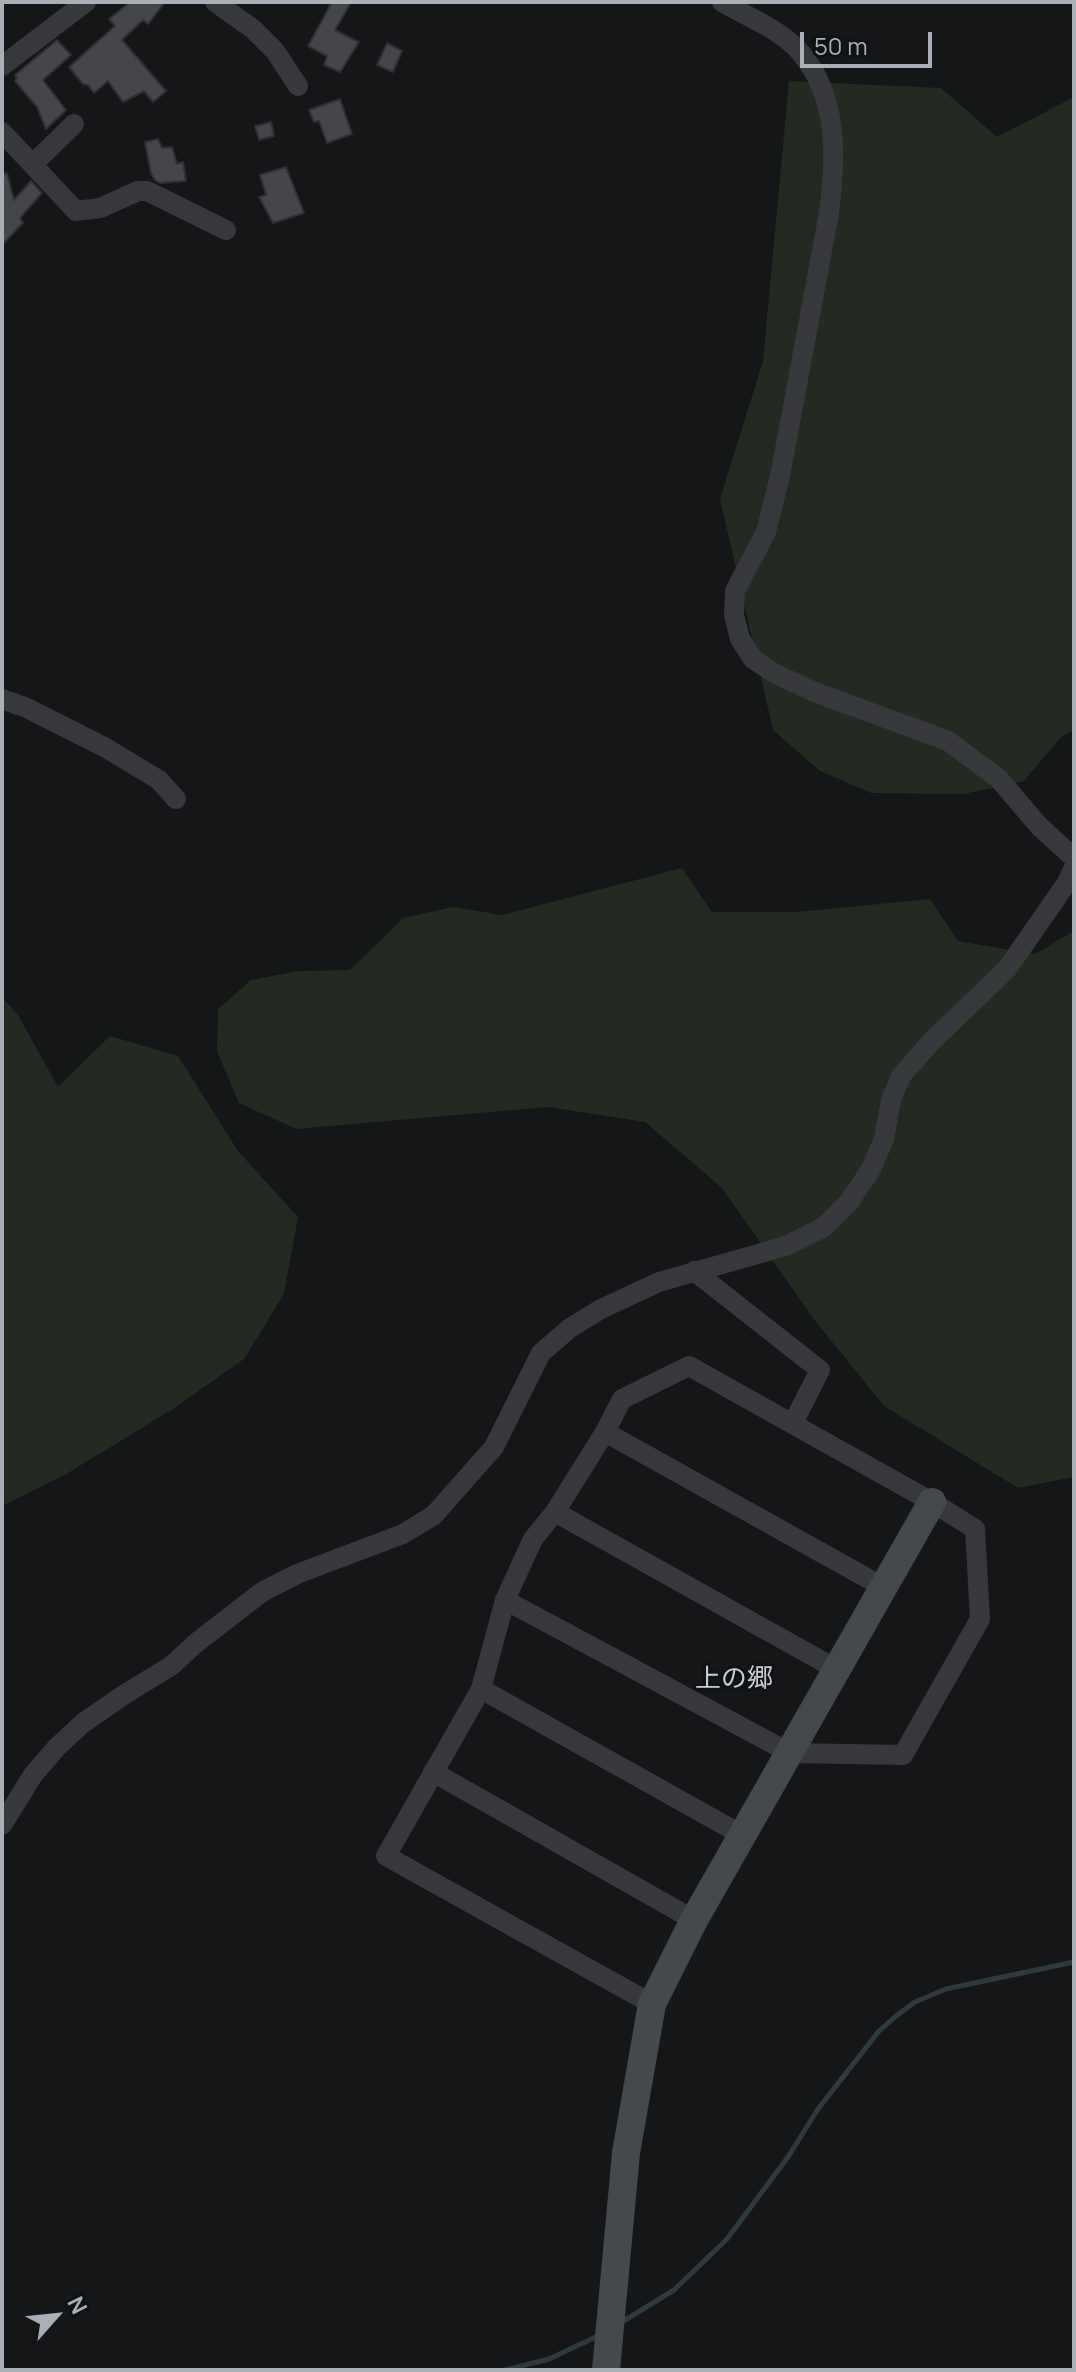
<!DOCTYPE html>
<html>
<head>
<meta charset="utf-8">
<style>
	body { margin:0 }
	#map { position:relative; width:1076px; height:2372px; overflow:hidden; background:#151617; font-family:Manrope,sans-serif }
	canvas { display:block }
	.frame { position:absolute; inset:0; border:4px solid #a8afb7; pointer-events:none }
	.north { position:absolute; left:16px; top:2276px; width:80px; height:80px; -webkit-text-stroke:6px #101112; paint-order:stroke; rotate:63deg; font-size:22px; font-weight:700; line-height:32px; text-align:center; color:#a8afb7 }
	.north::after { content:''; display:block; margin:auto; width:28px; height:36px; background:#a8afb7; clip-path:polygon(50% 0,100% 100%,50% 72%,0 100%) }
	.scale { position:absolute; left:800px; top:32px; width:132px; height:36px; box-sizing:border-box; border:4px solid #a8afb7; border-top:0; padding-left:10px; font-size:24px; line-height:28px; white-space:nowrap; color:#a8afb7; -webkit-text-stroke:6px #101112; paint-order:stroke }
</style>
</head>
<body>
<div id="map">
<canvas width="1076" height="2372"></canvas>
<div class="frame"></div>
<div class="north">N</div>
<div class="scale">50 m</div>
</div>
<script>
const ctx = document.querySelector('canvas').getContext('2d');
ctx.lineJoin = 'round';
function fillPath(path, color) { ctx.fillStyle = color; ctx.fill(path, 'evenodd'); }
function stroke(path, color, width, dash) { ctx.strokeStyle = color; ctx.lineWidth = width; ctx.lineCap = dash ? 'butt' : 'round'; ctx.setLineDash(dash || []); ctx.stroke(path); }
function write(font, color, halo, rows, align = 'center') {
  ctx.font = font + ' Manrope,"Noto Sans JP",sans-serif'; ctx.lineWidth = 6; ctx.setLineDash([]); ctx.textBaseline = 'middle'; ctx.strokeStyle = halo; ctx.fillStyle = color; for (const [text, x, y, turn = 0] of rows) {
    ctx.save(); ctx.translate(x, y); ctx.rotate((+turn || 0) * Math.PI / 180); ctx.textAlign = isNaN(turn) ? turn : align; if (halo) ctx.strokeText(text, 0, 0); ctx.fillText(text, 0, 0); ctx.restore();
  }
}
const green = new Path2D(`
	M 789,81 L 941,88 L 997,137 L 1072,98 L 1074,99 L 1074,730 L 1061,737 L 1024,781 L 964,794 L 871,793 L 820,771 L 773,730 L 720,499 L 763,361 Z
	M 682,868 L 712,912 L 797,912 L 930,899 L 958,941 L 1035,954 L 1074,931 L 1074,1477 L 1018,1488 L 884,1406 L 812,1317 L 722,1188 L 645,1122 L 548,1107 L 296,1129 L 239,1103 L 217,1051 L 218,1009 L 251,980 L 298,971 L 350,970 L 403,918 L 453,907 L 502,915 Z
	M 2,997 L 18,1015 L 58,1087 L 110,1036 L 178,1056 L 238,1151 L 298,1217 L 284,1294 L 244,1359 L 173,1409 L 68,1473 L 2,1506 Z`);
const stream = new Path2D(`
	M 622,2322 L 674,2290 L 727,2239 L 788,2157 L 818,2109 L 879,2031 L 896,2016 L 915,2002 L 946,1989 L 1074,1962
	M 505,2370 L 549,2359 L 600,2335`);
const building = new Path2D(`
	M 130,2 L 165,2 L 148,24 L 143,20 L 122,40 L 166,91 L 153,102 L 144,91 L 123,102 L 108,81 L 94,93 L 88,85 L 83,84 L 69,67 L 115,26 L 109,19 Z
	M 332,2 L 351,2 L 335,30 L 359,42 L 340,72 L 324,65 L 327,56 L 308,46 Z
	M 57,40 L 71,55 L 43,80 L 66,110 L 46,129 L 37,107 L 15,81 L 17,78 L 15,75 Z
	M 387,43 L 402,51 L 393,72 L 377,65 Z
	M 340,99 L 352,134 L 327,143 L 319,121 L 314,122 L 309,110 Z
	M 271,122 L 274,136 L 259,140 L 255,126 Z
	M 158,139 L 162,148 L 172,147 L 177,164 L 183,162 L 186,181 L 160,183 L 155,180 L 151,173 L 145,142 Z
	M 286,167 L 304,213 L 273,223 L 259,197 L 266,195 L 260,175 Z
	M 7,173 L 14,200 L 31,181 L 42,193 L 20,218 L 23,223 L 2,245 L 2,174 Z`);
const street = new Path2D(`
	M 215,2 L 253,29 L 275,51 L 298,86
	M 722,2 C 748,17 781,30 800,52 C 839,97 836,158 829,213 L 780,476 L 766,532 L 735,591 L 734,615 L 740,639 L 753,659 L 774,673 L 812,691 L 948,741 L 999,779 L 1039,826 L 1074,858
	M 2,66 L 86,2
	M 2,132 L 76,211 L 100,208 L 138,191 L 147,191 L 226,230
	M 33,164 L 74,124
	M 2,699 L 27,708 L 106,748 L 159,780 L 176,799
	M 694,1271 L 820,1370 L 793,1423
	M 605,1432 L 883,1587
	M 555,1512 L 836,1669
	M 505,1600 L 790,1753 L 903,1755 L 980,1619 L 975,1529 L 932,1502 L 689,1366 L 622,1399 L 605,1432 L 555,1512 L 533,1539 L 505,1600 L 481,1689 L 386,1856 L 652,2004
	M 481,1689 L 742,1835
	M 433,1772 L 694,1920
	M 2,1825 L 33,1775 L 57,1747 L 83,1723 L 125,1694 L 171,1666 L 196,1643 L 262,1592 L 297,1574 L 403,1534 L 434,1515 L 494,1447 L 541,1353 L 570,1328 L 601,1309 L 659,1282 L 786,1246 L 824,1227 L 849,1202 L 871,1169 L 884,1139 L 891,1100 L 901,1076 L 931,1042 L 1007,969 L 1066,884 L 1074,868`);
const secondary = new Path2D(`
	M 606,2370 L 626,2153 L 652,2004 L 694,1920 L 932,1502`);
const quarterNames = [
	["上の郷",734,1680]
];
fillPath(green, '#222a22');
stroke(stream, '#2f3a3f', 5);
fillPath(building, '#44464a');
stroke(building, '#2f3033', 2);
stroke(street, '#37383c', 20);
stroke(secondary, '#45484c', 28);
write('26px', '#c9cdd3', '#101112', quarterNames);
</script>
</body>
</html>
